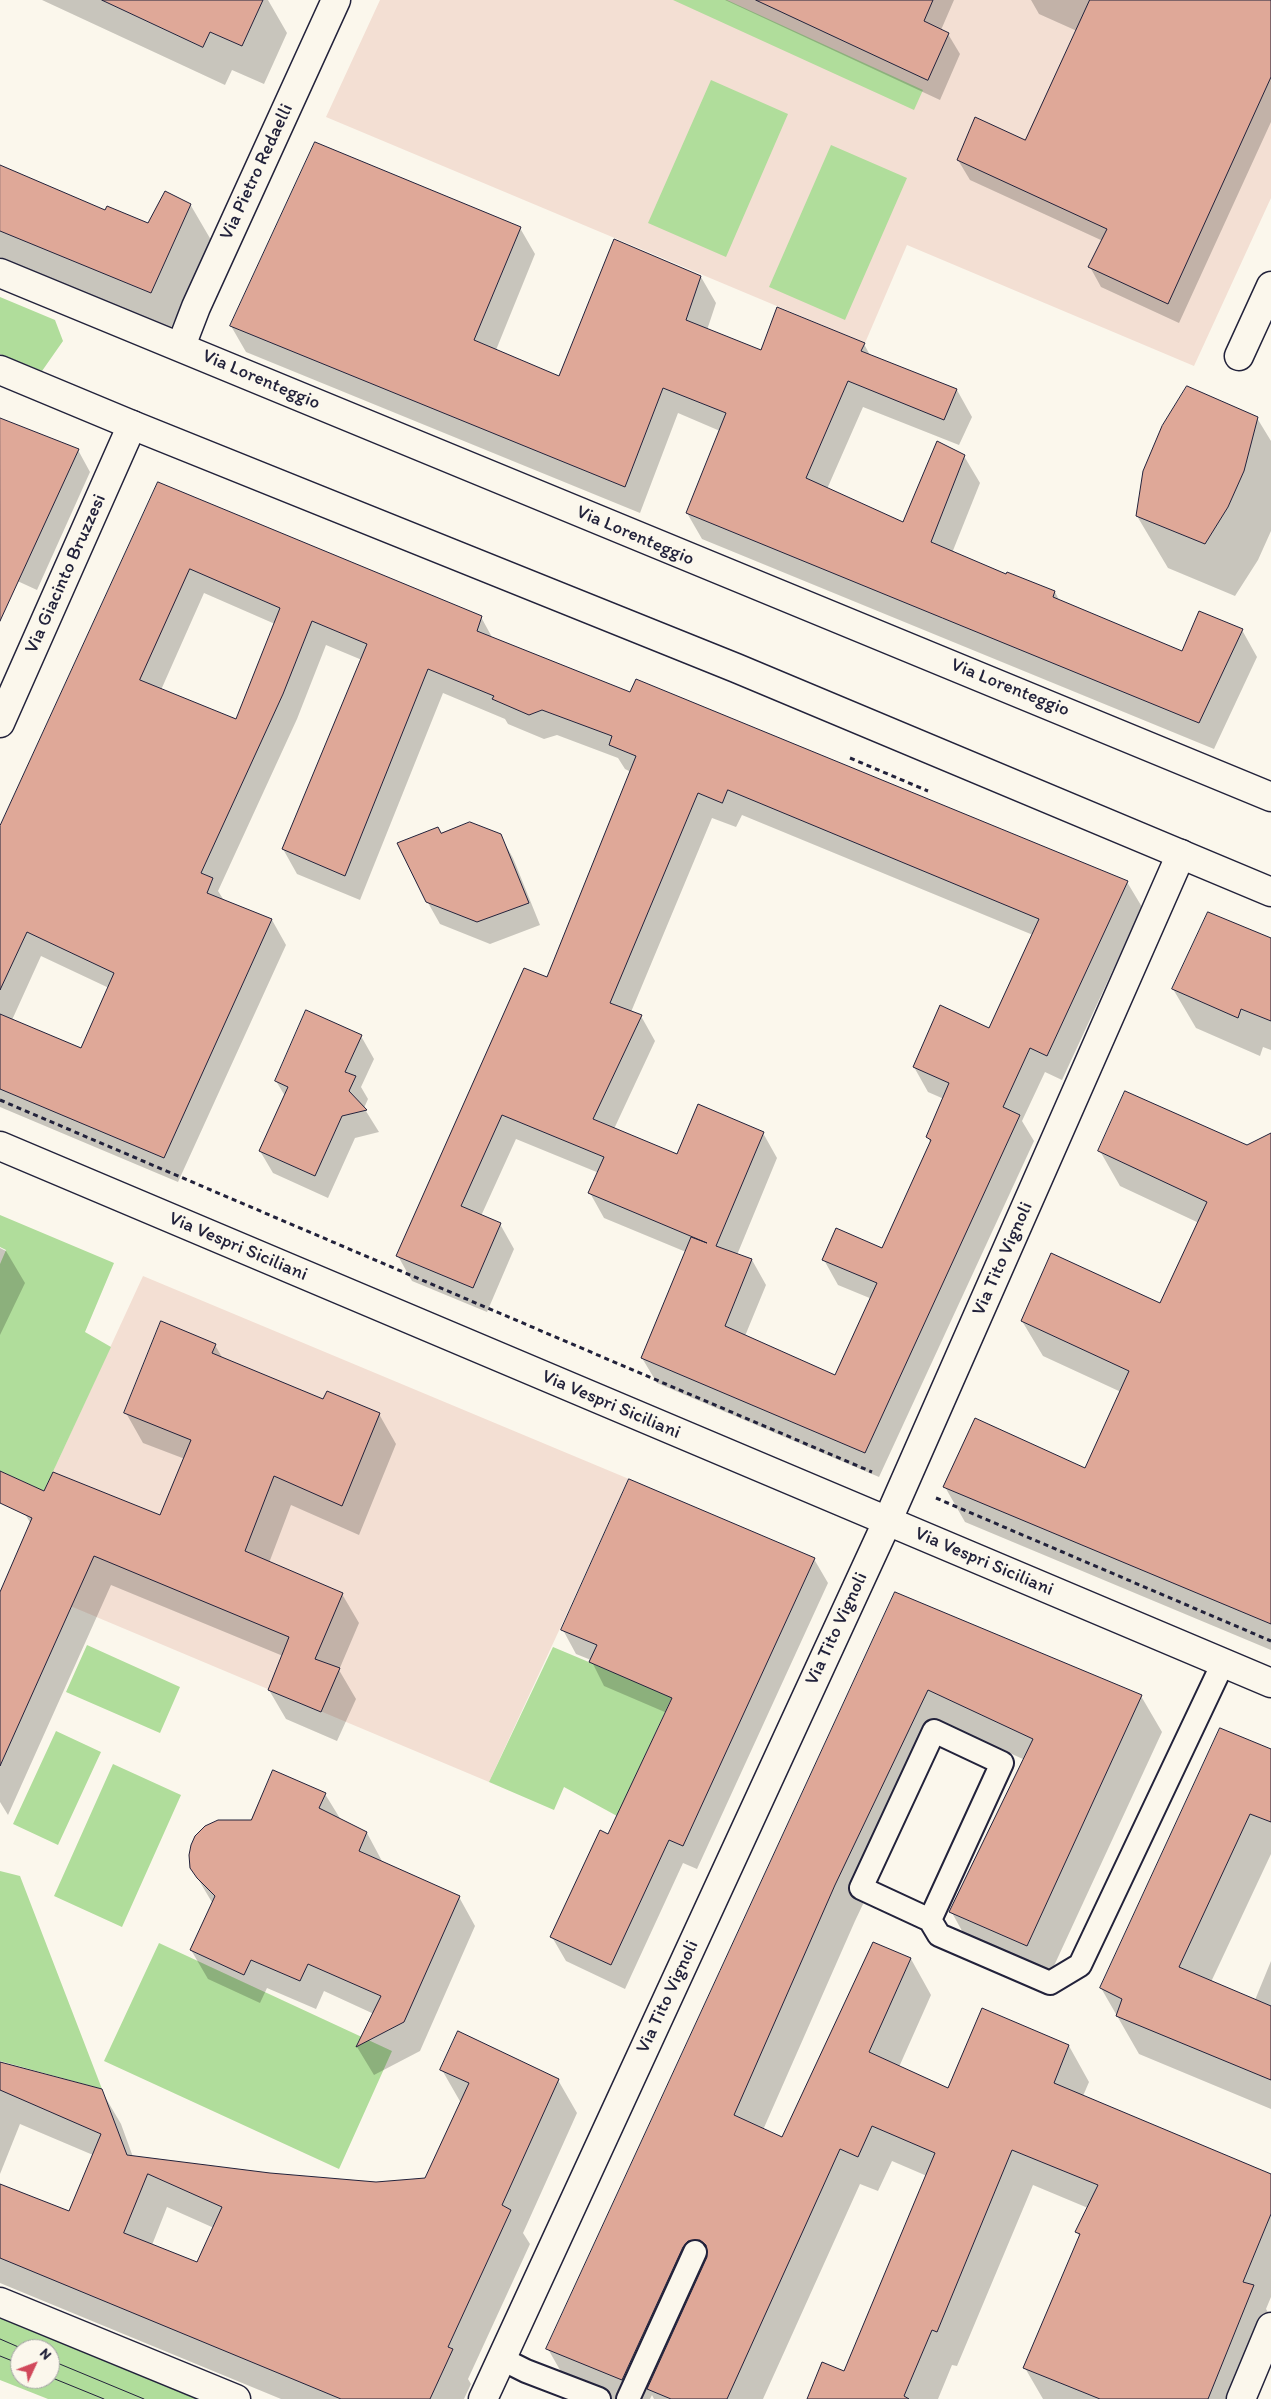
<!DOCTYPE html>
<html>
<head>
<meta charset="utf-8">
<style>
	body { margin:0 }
	#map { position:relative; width:1271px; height:2399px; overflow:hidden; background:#fbf7ec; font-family:Itim,sans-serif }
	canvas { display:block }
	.north { position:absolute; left:10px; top:2339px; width:50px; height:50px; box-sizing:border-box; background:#fbf7ec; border:1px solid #a4a2a5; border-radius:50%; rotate:47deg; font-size:14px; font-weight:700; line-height:20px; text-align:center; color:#22223b }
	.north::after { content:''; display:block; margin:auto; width:18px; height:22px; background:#d1495b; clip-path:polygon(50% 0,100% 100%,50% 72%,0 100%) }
</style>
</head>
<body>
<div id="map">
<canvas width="1271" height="2399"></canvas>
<div class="north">N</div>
</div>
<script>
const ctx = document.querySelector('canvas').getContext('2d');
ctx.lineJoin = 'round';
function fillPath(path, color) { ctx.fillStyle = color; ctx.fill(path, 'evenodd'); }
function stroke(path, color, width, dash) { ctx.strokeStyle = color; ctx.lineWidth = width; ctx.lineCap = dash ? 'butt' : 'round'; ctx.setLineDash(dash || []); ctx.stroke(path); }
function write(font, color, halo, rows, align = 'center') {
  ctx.font = font + ' Itim,sans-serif'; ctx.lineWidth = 5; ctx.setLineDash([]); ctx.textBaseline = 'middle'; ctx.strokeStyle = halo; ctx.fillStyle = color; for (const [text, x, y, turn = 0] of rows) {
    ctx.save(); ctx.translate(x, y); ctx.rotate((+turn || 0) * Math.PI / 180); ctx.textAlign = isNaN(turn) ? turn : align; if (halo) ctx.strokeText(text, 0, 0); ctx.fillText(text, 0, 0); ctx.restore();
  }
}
const built = new Path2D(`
	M 380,0 L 1271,0 L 1271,198 L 1194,366 L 907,245 L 865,343 L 326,117 Z
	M 143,1276 L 629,1479 L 489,1782 L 6,1579 L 44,1491 Z`);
const green = new Path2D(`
	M 673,0 L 727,0 L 923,90 L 914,110 Z
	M 711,80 L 788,114 L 726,257 L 648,223 Z
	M 831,145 L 907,178 L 845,320 L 769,287 Z
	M 0,297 L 55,320 L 63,341 L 42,371 L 0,354 Z
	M 0,1215 L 114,1263 L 85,1332 L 111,1347 L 44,1491 L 0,1471 L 0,1264 L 6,1250 L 0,1247 Z
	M 87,1645 L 180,1687 L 160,1733 L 66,1692 Z
	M 553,1647 L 672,1697 L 617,1816 L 564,1787 L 554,1810 L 489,1782 Z
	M 56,1731 L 101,1752 L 58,1845 L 13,1824 Z
	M 113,1764 L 181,1795 L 122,1927 L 54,1896 Z
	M 0,1871 L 20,1876 L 102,2089 L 0,2061 Z
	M 159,1943 L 392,2051 L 339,2169 L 104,2061 Z
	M 0,2313 L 206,2399 L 48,2399 L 0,2380 ZM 20,2349 L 50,2349 L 50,2379 L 20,2379 Z`);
const shadow = new Path2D(`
	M 42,0 L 268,0 L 287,33 L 264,84 L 232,70 L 225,85 Z
	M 725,0 L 954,0 L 941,30 L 948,34 L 960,54 L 940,100 Z
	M 1031,0 L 1271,0 L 1271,122 L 1179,323 L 1101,287 L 1090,267 L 1103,241 L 970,180 L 958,160 L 1025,142 L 1077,31 L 1039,14 Z
	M 0,167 L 105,212 L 148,224 L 190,204 L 211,240 L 171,328 L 0,257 Z
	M 520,228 L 535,254 L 496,350 L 560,377 L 701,277 L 716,303 L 707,330 L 762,352 L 864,344 L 871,357 L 957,390 L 972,417 L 959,445 L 863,407 L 827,489 L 904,523 L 964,456 L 980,483 L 952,553 L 1007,576 L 1055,592 L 1060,602 L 1183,653 L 1242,630 L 1257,657 L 1214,749 L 702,539 L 687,513 L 720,431 L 678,413 L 640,513 L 246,352 L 231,326 Z
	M 1257,418 L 1271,441 L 1271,531 L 1258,560 L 1235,596 L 1168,568 L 1137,516 Z
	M 0,420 L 78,450 L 90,472 L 37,590 L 0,573 Z
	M 158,484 L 481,617 L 493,639 L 631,693 L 1127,882 L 1142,907 L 1062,1080 L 1045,1072 L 1022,1121 L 1034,1141 L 879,1477 L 657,1383 L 642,1358 L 686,1252 L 604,1218 L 590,1193 L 599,1173 L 516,1139 L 481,1216 L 500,1224 L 514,1249 L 487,1312 L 412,1281 L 398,1256 L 548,979 L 631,772 L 625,769 L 618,758 L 557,735 L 544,739 L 508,724 L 505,719 L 443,693 L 360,900 L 297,874 L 283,849 L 362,660 L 326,645 L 297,719 L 218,891 L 225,902 L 272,920 L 286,945 L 178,1182 L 0,1107 L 0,828 ZM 204,593 L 275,624 L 236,721 L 161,690 ZM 742,815 L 1033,935 L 990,1030 L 914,1067 L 928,1092 L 944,1099 L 928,1137 L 931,1144 L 882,1249 L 824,1260 L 838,1285 L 872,1299 L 836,1377 L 745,1336 L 766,1285 L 752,1260 L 737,1255 L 777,1158 L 763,1133 L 677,1155 L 614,1129 L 655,1041 L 641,1016 L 631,1012 L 712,818 L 736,827 ZM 41,956 L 109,988 L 82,1050 L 12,1020 Z
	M 441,834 L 500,835 L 513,858 L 540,925 L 490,944 L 440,924 L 427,901 Z
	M 1271,939 L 1271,1050 L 1263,1047 L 1260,1056 L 1196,1028 L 1173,989 Z
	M 361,1036 L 374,1059 L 361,1087 L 368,1099 L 364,1108 L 379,1132 L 355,1138 L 328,1198 L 273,1173 L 260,1151 L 285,1096 L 276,1081 Z
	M 1271,1134 L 1271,1650 L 965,1522 L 945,1487 L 1086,1470 L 1121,1392 L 1043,1356 L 1022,1321 L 1161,1305 L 1199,1223 L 1120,1186 L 1100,1151 L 1247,1146 Z
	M 0,1248 L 6,1251 L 25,1283 L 0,1335 Z
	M 215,1345 L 223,1359 L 323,1401 L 379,1414 L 396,1444 L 359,1535 L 291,1505 L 269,1563 L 342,1594 L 359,1623 L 339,1670 L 356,1699 L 337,1741 L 286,1719 L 269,1690 L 283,1656 L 111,1585 L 8,1815 L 0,1802 L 0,1593 L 31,1524 L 25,1514 L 45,1493 L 160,1517 L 185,1459 L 143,1443 L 126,1413 Z
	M 814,1559 L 828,1583 L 697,1869 L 683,1863 L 625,1989 L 566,1961 L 552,1937 L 609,1835 L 667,1713 L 604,1686 L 591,1660 L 576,1654 L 563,1630 Z
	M 896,1594 L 1141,1696 L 1162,1732 L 1047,1981 L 971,1947 L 951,1911 L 1025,1760 L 948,1725 L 855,1921 L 763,2130 L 783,2139 L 874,1944 L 911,1959 L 931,1995 L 899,2067 L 948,2090 L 1069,2046 L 1089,2082 L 1083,2096 L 1271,2175 L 1271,2297 L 1266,2309 L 1271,2317 L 1242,2399 L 1043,2399 L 1025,2368 L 1080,2237 L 1077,2232 L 1088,2208 L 1033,2185 L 957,2366 L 952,2365 L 938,2399 L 808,2399 L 844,2373 L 927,2176 L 892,2161 L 878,2191 L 860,2184 L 763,2399 L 654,2399 L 652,2395 L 650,2399 L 604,2399 L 568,2384 L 548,2349 Z
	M 1271,1751 L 1271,1854 L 1211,1982 L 1255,2000 L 1271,1961 L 1271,2109 L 1139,2054 L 1101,1988 Z
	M 325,1794 L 341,1820 L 367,1833 L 383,1863 L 459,1897 L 475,1926 L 420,2051 L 374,2075 L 357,2047 L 374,2014 L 324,1991 L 316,2009 L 267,1988 L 260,2003 L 208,1979 L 191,1950 L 213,1904 L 191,1867 L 252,1821 Z
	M 0,2063 L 101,2090 L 121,2124 L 133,2157 L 270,2174 L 376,2183 L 426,2179 L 461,2103 L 442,2070 L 558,2080 L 577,2113 L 523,2233 L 530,2244 L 468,2379 L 471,2384 L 464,2399 L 281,2399 L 0,2283 L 0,2185 L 69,2213 L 93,2155 L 20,2124 L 0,2174 ZM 167,2207 L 214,2228 L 198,2263 L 152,2245 Z`);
const building = new Path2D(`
	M 102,0 L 263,0 L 242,46 L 210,32 L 203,47 Z
	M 756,0 L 933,0 L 924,21 L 949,33 L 928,80 Z
	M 1090,0 L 1271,0 L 1271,77 L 1168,304 L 1088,267 L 1107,229 L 957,160 L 975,117 L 1025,140 Z
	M 315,142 L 521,227 L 474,340 L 559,376 L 614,239 L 701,276 L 686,320 L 761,350 L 777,307 L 865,343 L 861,351 L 957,389 L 944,420 L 848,381 L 806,478 L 903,522 L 937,441 L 965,455 L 931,542 L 1006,574 L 1007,572 L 1055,591 L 1053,597 L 1182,651 L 1199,611 L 1243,629 L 1199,723 L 686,513 L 726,413 L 663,388 L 625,487 L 230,326 Z
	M 0,165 L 105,210 L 107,206 L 148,223 L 165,191 L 191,204 L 151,293 L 0,231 Z
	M 1187,386 L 1258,417 L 1244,471 L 1228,507 L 1205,544 L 1136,516 L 1143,471 L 1162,426 Z
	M 0,418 L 79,449 L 0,621 Z
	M 158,482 L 482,616 L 477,631 L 630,692 L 636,679 L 1128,881 L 1047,1056 L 1030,1048 L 1003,1107 L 1020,1115 L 865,1453 L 641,1358 L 691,1237 L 707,1243 L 588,1193 L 604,1157 L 502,1115 L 461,1206 L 501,1223 L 473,1288 L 396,1256 L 524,968 L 547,977 L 636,756 L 609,745 L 612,736 L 542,710 L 529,715 L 492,699 L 494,696 L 428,669 L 345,876 L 282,849 L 367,644 L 312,621 L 283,694 L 201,873 L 213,878 L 207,893 L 272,919 L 164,1158 L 0,1089 L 0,1014 L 81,1048 L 114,973 L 27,932 L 0,990 L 0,826 ZM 190,569 L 280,608 L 236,719 L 140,680 ZM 728,790 L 1039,919 L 989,1028 L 940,1005 L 913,1067 L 949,1083 L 926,1137 L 931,1140 L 882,1248 L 836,1228 L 822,1260 L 877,1283 L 835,1375 L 725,1326 L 752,1259 L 716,1246 L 764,1132 L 698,1104 L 677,1154 L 593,1119 L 642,1015 L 610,1003 L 698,793 L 722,803 Z
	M 470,822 L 501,834 L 529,903 L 477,922 L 426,902 L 397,843 L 438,827 L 441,833 Z
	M 1208,912 L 1271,938 L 1271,1021 L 1241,1009 L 1238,1018 L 1172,989 Z
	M 306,1010 L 362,1035 L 345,1072 L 356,1076 L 349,1091 L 367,1110 L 342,1116 L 315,1176 L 259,1151 L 288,1087 L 275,1081 Z
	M 1125,1091 L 1247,1145 L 1271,1133 L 1271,1624 L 943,1487 L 975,1418 L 1085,1468 L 1129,1371 L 1021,1321 L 1051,1253 L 1160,1303 L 1207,1202 L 1098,1151 Z
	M 161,1321 L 216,1344 L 212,1353 L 323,1399 L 327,1391 L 380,1413 L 342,1506 L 274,1476 L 245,1551 L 343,1593 L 315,1659 L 340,1668 L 321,1712 L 268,1690 L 289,1637 L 94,1556 L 0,1766 L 0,1592 L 32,1518 L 0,1503 L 0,1471 L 44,1491 L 53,1472 L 160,1515 L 191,1440 L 124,1413 Z
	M 629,1479 L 815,1558 L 683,1846 L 669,1840 L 611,1965 L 550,1937 L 600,1830 L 608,1834 L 672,1698 L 589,1662 L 597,1645 L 561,1630 Z
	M 895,1592 L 1142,1695 L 1027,1946 L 949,1912 L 1033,1739 L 928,1690 L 835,1885 L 734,2115 L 782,2137 L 873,1942 L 911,1958 L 869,2052 L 948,2088 L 982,2008 L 1069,2045 L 1054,2083 L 1271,2174 L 1271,2214 L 1243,2282 L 1254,2285 L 1208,2399 L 1100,2399 L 1023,2368 L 1080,2234 L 1075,2232 L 1098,2185 L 1012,2150 L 937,2332 L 932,2330 L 904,2396 L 909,2399 L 807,2399 L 822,2362 L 844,2371 L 935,2153 L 872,2126 L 858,2157 L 840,2149 L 727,2399 L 671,2399 L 647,2389 L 707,2257 L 706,2245 L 700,2240 L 688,2241 L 683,2247 L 622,2380 L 546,2349 Z
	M 1220,1728 L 1271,1749 L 1271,1822 L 1250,1814 L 1179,1967 L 1271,2006 L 1271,2080 L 1116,2016 L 1122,1999 L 1100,1988 Z
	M 273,1770 L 326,1793 L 319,1808 L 367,1832 L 359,1851 L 460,1896 L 404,2022 L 356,2047 L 381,1996 L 308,1964 L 300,1981 L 251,1960 L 244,1975 L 190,1950 L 215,1896 L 197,1878 L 190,1868 L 189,1855 L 191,1845 L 195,1836 L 205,1826 L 218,1820 L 251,1820 Z
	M 458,2031 L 559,2079 L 502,2205 L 511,2210 L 448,2347 L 453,2349 L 430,2399 L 341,2399 L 0,2258 L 0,2184 L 69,2211 L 101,2134 L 0,2090 L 0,2062 L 102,2089 L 127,2155 L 270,2173 L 376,2182 L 425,2178 L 469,2083 L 440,2070 ZM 148,2174 L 222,2207 L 197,2262 L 124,2233 Z`);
const path = new Path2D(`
	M 850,758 L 928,791
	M 0,1100 L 872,1472
	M 936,1498 L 1271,1641`);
const lane = new Path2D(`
	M 934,1731 L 1002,1763 L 930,1920 L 861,1888 Z
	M 930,1920 L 939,1935 L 1050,1983 L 1080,1965 L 1223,1663
	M 502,2359 L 526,2371 L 599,2399
	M 628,2399 L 695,2252`);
const street = new Path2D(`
	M 181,346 L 196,307 L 336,0
	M 1239,356 L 1271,286
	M 0,723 L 132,425
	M 0,1146 L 1271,1683
	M 483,2399 L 887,1522 L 1181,854
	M 1241,2399 L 1271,2327`);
const secondary = new Path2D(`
	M 0,2302 L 236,2399`);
const primary = new Path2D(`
	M 0,273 L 1271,797
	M 0,370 L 132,425 L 736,668 L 1271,892`);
const tram = new Path2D(`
	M 0,2339 L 23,2349
	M 0,2356 L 20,2364
	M 50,2360 L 144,2399
	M 50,2377 L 104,2399`);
const streetNames = [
	["Via Pietro Redaelli",257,172,-65],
	["Via Lorenteggio",261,380,23],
	["Via Lorenteggio",635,536,23],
	["Via Giacinto Bruzzesi",66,574,-66],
	["Via Lorenteggio",1010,688,22],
	["Via Vespri Siciliani",238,1247,23],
	["Via Tito Vignoli",1003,1259,-66],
	["Via Vespri Siciliani",611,1405,23],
	["Via Vespri Siciliani",984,1562,23],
	["Via Tito Vignoli",837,1629,-65],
	["Via Tito Vignoli",668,1997,-65]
];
fillPath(built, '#f3dfd3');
fillPath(green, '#b0dd9b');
fillPath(shadow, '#0003');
fillPath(building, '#dfa898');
stroke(building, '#22223b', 1);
stroke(lane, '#22223b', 26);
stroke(street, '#22223b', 31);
stroke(secondary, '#22223b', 31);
stroke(primary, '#22223b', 31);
stroke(path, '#22223b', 3, [5, 4]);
stroke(lane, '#fbf7ec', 22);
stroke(street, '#fbf7ec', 28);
stroke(secondary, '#fbf7ec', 28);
stroke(primary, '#fbf7ec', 28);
stroke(tram, '#22223b', 1);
write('19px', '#22223b', '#fbf7ec', streetNames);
</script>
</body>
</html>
